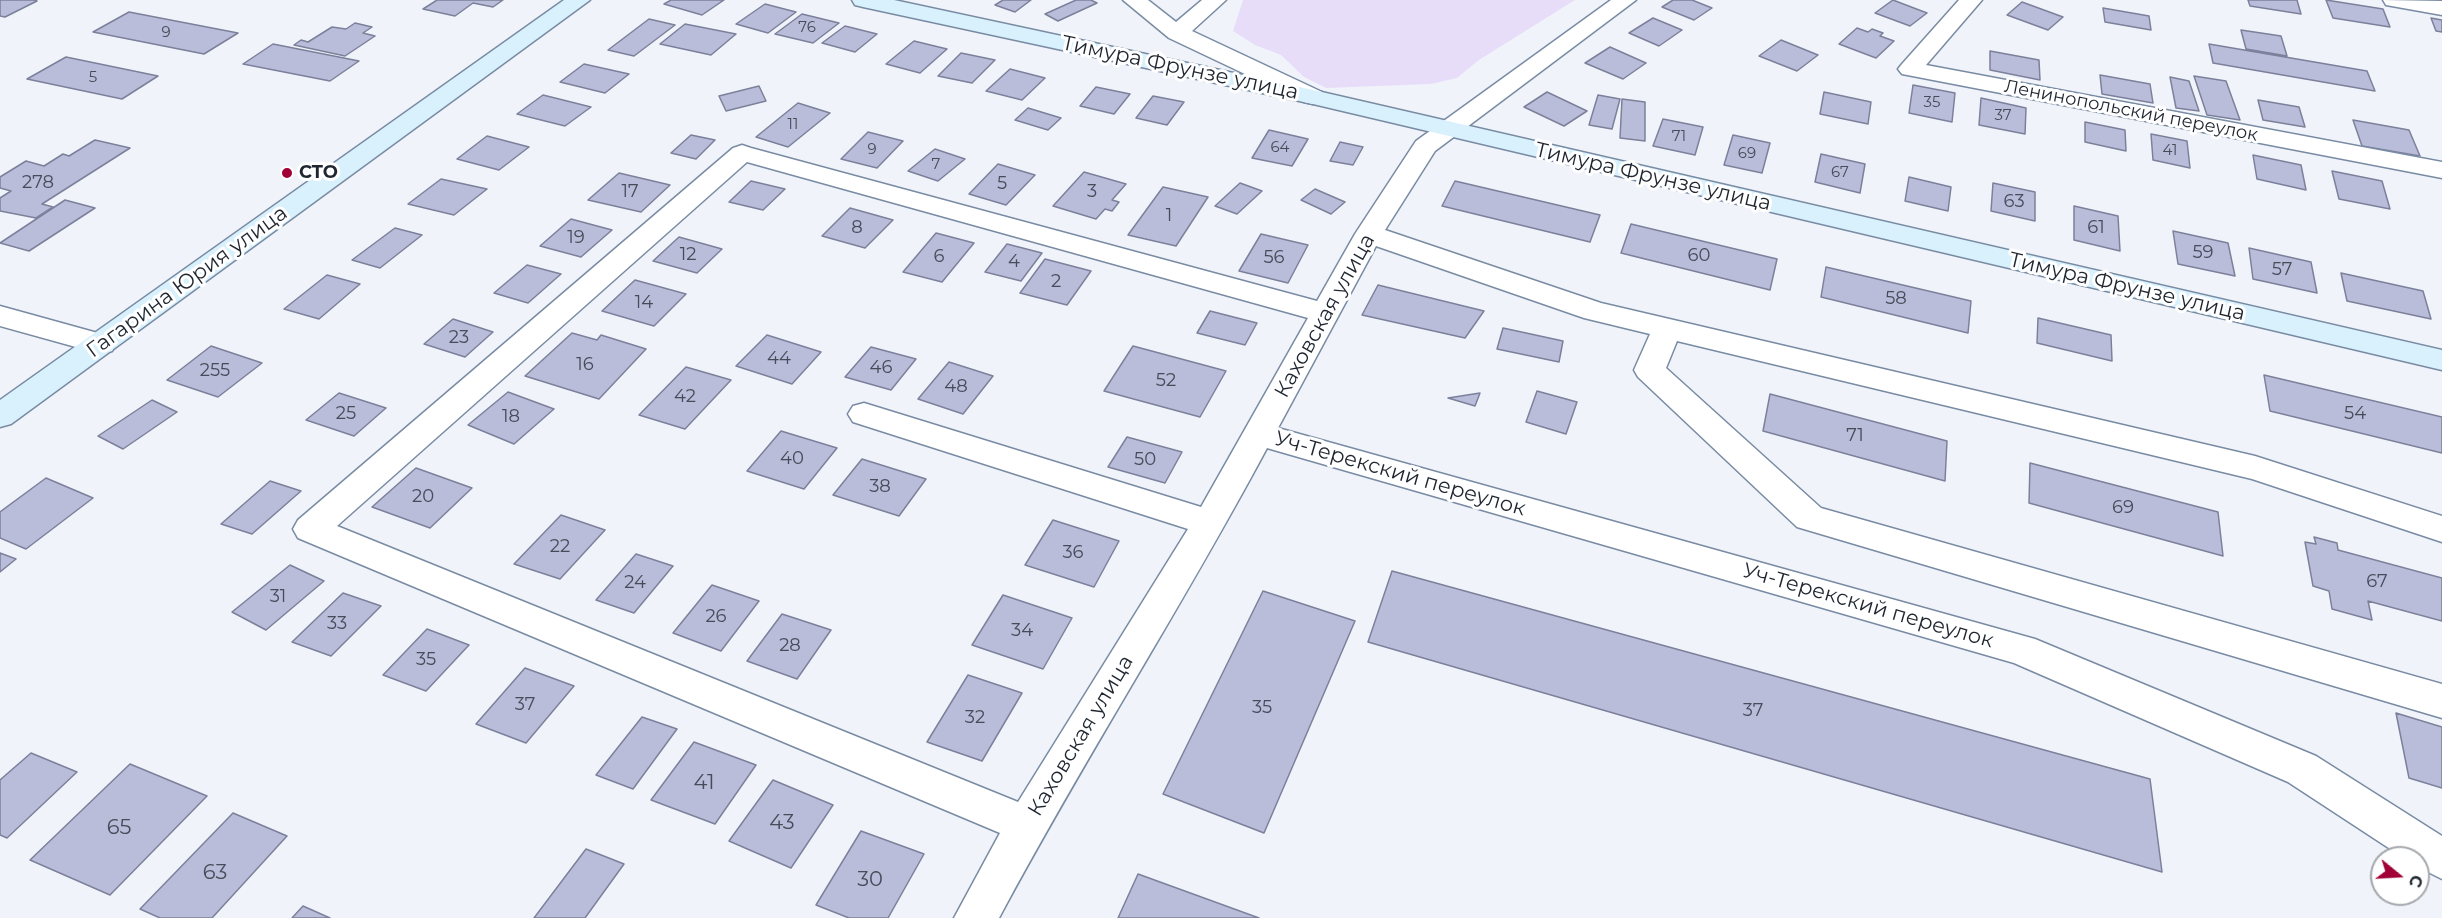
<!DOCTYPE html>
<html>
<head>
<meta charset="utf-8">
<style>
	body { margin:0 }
	#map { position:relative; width:2442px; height:918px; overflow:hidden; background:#f0f4fa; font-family:Montserrat,sans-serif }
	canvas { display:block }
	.north { position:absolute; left:2370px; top:846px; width:60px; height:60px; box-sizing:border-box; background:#fff; border:2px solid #a5a8ac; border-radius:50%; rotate:108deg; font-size:16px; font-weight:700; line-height:24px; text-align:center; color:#1f2630 }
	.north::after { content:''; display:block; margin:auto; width:21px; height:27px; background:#a10136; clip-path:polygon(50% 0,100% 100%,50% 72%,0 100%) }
</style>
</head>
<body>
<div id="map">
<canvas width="2442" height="918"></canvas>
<div class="north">С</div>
</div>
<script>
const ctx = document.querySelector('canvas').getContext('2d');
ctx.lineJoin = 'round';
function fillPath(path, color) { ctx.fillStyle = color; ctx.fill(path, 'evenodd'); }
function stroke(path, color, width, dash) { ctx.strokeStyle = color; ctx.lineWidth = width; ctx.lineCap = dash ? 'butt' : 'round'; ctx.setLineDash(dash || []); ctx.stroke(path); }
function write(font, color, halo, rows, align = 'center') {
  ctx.font = font + ' Montserrat,sans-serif'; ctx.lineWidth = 6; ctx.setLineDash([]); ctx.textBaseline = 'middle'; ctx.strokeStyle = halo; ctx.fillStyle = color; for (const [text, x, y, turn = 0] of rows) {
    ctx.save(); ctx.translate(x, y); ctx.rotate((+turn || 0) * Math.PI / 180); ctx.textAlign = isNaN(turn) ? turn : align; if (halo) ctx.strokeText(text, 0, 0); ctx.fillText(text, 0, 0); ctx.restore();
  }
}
const green = new Path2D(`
	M 1243,0 L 1575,0 L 1479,60 L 1457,78 L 1431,84 L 1326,88 L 1304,77 L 1281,55 L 1255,45 L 1233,31 Z`);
const building = new Path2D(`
	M 0,0 L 34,0 L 37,1 L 5,17 L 0,16 Z
	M 437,0 L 503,0 L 493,7 L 473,3 L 455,16 L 423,9 Z
	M 671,0 L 724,0 L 702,15 L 664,4 Z
	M 1003,0 L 1031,0 L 1015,12 L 995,5 Z
	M 1076,0 L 1091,0 L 1097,3 L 1058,21 L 1045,14 Z
	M 1673,0 L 1692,0 L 1712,8 L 1694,20 L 1662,7 Z
	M 1893,0 L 1927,13 L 1910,26 L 1875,13 Z
	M 2248,0 L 2297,0 L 2301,14 L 2250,6 Z
	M 2326,0 L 2383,9 L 2390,27 L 2333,18 Z
	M 2022,2 L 2063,17 L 2048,30 L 2007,15 Z
	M 765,4 L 796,12 L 768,33 L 736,24 Z
	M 2103,8 L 2149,16 L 2151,30 L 2105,22 Z
	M 129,12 L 238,33 L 204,54 L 93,32 Z
	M 802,14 L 839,23 L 813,43 L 775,34 Z
	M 1653,18 L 1682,30 L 1659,46 L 1629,33 Z
	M 2431,18 L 2442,20 L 2442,32 L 2436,31 Z
	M 649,19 L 675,25 L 634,56 L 608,50 Z
	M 355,23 L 372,27 L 363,33 L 375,36 L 345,56 L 294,45 L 301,40 L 308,42 L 332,27 L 346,29 Z
	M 685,24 L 736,34 L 711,55 L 660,44 Z
	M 845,26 L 877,34 L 855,52 L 822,43 Z
	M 1857,28 L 1868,32 L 1872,29 L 1883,33 L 1880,36 L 1894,41 L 1876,58 L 1839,44 Z
	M 2241,30 L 2281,36 L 2287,56 L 2246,49 Z
	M 1781,40 L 1818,55 L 1797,71 L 1759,56 Z
	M 914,41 L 947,49 L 920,73 L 886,64 Z
	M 273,44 L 359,61 L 330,81 L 243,64 Z
	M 2209,44 L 2367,71 L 2375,91 L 2213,63 Z
	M 1610,47 L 1646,63 L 1623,79 L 1585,63 Z
	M 1990,51 L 2039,60 L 2040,80 L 1990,70 Z
	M 961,53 L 995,60 L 972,83 L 938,76 Z
	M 66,57 L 158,76 L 122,99 L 27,79 Z
	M 584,64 L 629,74 L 605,93 L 560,82 Z
	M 1010,69 L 1045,78 L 1022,100 L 986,91 Z
	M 2100,75 L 2150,84 L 2153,103 L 2102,94 Z
	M 2194,76 L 2226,81 L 2240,120 L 2207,115 Z
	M 2170,77 L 2189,81 L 2199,111 L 2176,108 Z
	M 1913,85 L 1955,93 L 1952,122 L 1909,113 Z
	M 759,86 L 766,101 L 726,111 L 719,96 Z
	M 1096,87 L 1130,94 L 1114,114 L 1080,106 Z
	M 1547,92 L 1587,111 L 1564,126 L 1524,107 Z
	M 1824,92 L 1871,102 L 1868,124 L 1820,114 Z
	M 543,95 L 591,107 L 565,126 L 517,114 Z
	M 1598,95 L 1620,99 L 1612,129 L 1589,125 Z
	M 1153,96 L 1184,102 L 1167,125 L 1136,118 Z
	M 1981,98 L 2026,108 L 2025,134 L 1979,125 Z
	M 1622,99 L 1645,102 L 1645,141 L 1620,138 Z
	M 2258,100 L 2299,107 L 2305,127 L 2263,120 Z
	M 798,103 L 830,113 L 788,147 L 756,137 Z
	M 1028,108 L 1061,118 L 1048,130 L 1015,120 Z
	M 1663,119 L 1703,127 L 1695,155 L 1653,146 Z
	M 2353,120 L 2409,130 L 2420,156 L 2362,146 Z
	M 2085,122 L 2125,130 L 2126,151 L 2085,142 Z
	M 1269,130 L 1308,139 L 1292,166 L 1252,158 Z
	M 868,132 L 903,141 L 877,168 L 841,159 Z
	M 2151,134 L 2187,141 L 2190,168 L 2153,160 Z
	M 691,135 L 715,140 L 696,159 L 671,153 Z
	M 1733,135 L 1770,143 L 1762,173 L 1724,165 Z
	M 487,136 L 529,147 L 499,170 L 457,159 Z
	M 95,140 L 130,148 L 42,204 L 53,207 L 36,218 L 0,211 L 0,198 L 11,191 L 0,188 L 0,177 L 26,161 L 44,166 L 63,154 L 69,156 Z
	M 1340,142 L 1363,147 L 1353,165 L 1330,161 Z
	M 935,149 L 965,159 L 938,181 L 908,171 Z
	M 1821,154 L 1865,164 L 1860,193 L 1815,182 Z
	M 2253,155 L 2301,165 L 2306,190 L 2257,179 Z
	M 998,164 L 1035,175 L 1006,205 L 969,194 Z
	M 2332,171 L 2382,181 L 2390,209 L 2339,199 Z
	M 1084,172 L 1126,184 L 1112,200 L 1119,202 L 1112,211 L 1105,209 L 1096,219 L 1053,206 Z
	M 619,173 L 670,185 L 641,212 L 588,200 Z
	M 1909,177 L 1951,187 L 1948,211 L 1905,201 Z
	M 441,179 L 487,189 L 454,215 L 408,204 Z
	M 751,181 L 785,189 L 763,210 L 729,202 Z
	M 1455,181 L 1600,215 L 1590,242 L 1442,206 Z
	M 1240,183 L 1262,191 L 1237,214 L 1215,206 Z
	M 1993,183 L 2035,192 L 2035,221 L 1991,211 Z
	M 1163,187 L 1208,197 L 1176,246 L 1128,235 Z
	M 1315,189 L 1345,202 L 1331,214 L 1301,200 Z
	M 65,200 L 95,208 L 29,251 L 0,243 Z
	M 2074,206 L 2118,216 L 2120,251 L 2074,240 Z
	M 850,208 L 893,220 L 865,248 L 822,236 Z
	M 571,219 L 612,230 L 581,257 L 540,246 Z
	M 1631,224 L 1777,259 L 1770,290 L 1621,253 Z
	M 395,228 L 422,235 L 380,268 L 352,260 Z
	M 2173,231 L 2228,243 L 2235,276 L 2178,264 Z
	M 936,233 L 974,243 L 942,282 L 903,272 Z
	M 1261,234 L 1308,245 L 1288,283 L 1239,271 Z
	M 679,237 L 722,249 L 697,273 L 653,261 Z
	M 1007,244 L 1042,253 L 1021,281 L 985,272 Z
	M 2249,248 L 2311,262 L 2317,293 L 2253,279 Z
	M 1045,259 L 1091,271 L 1067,305 L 1020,293 Z
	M 527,265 L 561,274 L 528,303 L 494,293 Z
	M 1826,267 L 1971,301 L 1968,333 L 1821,297 Z
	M 2341,273 L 2423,291 L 2431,319 L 2347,301 Z
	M 327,275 L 360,284 L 319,319 L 284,309 Z
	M 635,280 L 686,294 L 654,326 L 602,311 Z
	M 1378,285 L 1484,311 L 1465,338 L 1362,315 Z
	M 1210,311 L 1257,323 L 1245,345 L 1197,333 Z
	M 2038,318 L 2111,335 L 2112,361 L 2037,343 Z
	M 453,319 L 493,332 L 465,357 L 424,344 Z
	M 1503,328 L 1563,341 L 1559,362 L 1497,349 Z
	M 572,333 L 597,340 L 601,335 L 646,349 L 599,399 L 525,376 Z
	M 767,335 L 821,352 L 792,384 L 736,366 Z
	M 211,346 L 262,363 L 218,397 L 167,380 Z
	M 1133,346 L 1226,371 L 1200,417 L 1104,391 Z
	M 871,347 L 916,359 L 891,390 L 845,377 Z
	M 949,362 L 993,376 L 963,414 L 918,399 Z
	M 686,367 L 731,380 L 685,429 L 639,415 Z
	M 2264,375 L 2442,417 L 2442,453 L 2270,411 Z
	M 1537,391 L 1577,402 L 1566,434 L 1526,422 Z
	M 508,392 L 554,409 L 514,444 L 468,425 Z
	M 339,393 L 386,408 L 354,436 L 306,420 Z
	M 1480,393 L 1475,406 L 1448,398 Z
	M 1770,394 L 1947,441 L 1945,481 L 1763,431 Z
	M 152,400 L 177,412 L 123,449 L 98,436 Z
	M 781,431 L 837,448 L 804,489 L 747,471 Z
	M 1127,437 L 1182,452 L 1165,483 L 1108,467 Z
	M 862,459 L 926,479 L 899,516 L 833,495 Z
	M 2030,463 L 2218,512 L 2223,556 L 2029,503 Z
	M 416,468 L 472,488 L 430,528 L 372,507 Z
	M 46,478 L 93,498 L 26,549 L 0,538 L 0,512 Z
	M 270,481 L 301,491 L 252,534 L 221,524 Z
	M 561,515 L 605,530 L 560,579 L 514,564 Z
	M 1053,520 L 1119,541 L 1094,587 L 1025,565 Z
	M 2314,537 L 2337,543 L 2338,550 L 2442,578 L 2442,621 L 2368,601 L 2372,620 L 2332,609 L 2329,591 L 2313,586 L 2305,542 L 2316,544 Z
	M 0,553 L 16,559 L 0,572 Z
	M 636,554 L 673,566 L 634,613 L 596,600 Z
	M 290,565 L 324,581 L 266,630 L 232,612 Z
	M 1392,571 L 2150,779 L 2162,872 L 1368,642 Z
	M 712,585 L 759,601 L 721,651 L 673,633 Z
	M 1263,591 L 1355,621 L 1264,833 L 1163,794 Z
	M 343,593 L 381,606 L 331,656 L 292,642 Z
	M 1003,595 L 1072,618 L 1043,669 L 972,645 Z
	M 782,614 L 831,630 L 797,679 L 747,661 Z
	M 427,629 L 469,645 L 426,691 L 383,675 Z
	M 525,668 L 574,686 L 526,743 L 476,724 Z
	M 968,675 L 1022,693 L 982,761 L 927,742 Z
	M 2396,713 L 2442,727 L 2442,788 L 2409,778 Z
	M 642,717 L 677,729 L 633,789 L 596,775 Z
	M 694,742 L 756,765 L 715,824 L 651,800 Z
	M 31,753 L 77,772 L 7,838 L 0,835 L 0,780 Z
	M 130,764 L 207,796 L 110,895 L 30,860 Z
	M 773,780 L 833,805 L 791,868 L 729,841 Z
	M 233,813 L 287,836 L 212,918 L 160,918 L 140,909 Z
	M 861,831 L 924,854 L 888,918 L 849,918 L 816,905 Z
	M 586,849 L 624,864 L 585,918 L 534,918 Z
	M 1138,874 L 1259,918 L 1118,918 Z
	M 303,906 L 330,918 L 292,918 Z`);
const street = new Path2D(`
	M 1123,0 L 1148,0 L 1176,22 L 1202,0 L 1226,0 L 1192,31 L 1322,92 L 1325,97 L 1322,102 L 1313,104 L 1304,102 L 1169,38 Z
	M 1611,0 L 1636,0 L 1435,151 L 1385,230 L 1601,303 L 2255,456 L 2442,516 L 2442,542 L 2252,479 L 1677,341 L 1666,368 L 1821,508 L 2442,684 L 2442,718 L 1797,527 L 1638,377 L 1634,370 L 1650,334 L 1584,318 L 1376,246 L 1278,428 L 2035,639 L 2316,756 L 2442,836 L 2442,879 L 2418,867 L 2418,858 L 2404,858 L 2288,782 L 2014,663 L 1267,448 C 1182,607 1084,759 999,918 L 954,918 L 1000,833 L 298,538 L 293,529 L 298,520 L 733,148 L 742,145 L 751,148 L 1317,301 L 1355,234 L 1416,141 ZM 747,162 L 1308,318 L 1201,507 L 864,403 L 853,406 L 848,414 L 853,422 L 1188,529 L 1018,802 L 337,526 Z
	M 1959,0 L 1982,0 L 1926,65 L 2442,162 L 2442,178 L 1902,74 L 1898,69 L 1902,64 Z
	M 2383,0 L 2442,1 L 2442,15 L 2386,5 Z
	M 0,306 L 112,337 L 116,344 L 112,351 L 101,354 L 0,326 Z`);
const secondary = new Path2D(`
	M 564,0 L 590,0 L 11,424 L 0,427 L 0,400 Z
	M 852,0 L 894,0 L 1313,90 L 2442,350 L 2442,370 L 1313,104 L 863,7 L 855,5 Z`);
const markers = [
	[287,173,6,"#a10136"]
];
const farNumbernames = [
	["76",807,28],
	["9",166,33],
	["5",93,78],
	["35",1932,103],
	["37",2003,116],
	["11",793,125],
	["71",1679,137],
	["64",1280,148],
	["9",872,150],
	["41",2170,151],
	["69",1747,154],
	["7",936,165],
	["67",1840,173]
];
const farStreetnames = [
	["Ленинопольский переулок",2131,111,11]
];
const farPoinames = [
	["CTO",299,173]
];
const numberNames = [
	["278",38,183],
	["5",1002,184],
	["17",630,192],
	["3",1092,192],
	["63",2014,202],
	["1",1169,216],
	["8",857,228],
	["61",2096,228],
	["19",576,238],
	["59",2203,253],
	["12",688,255],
	["60",1699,256],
	["6",939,257],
	["56",1274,258],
	["4",1014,262],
	["57",2282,270],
	["2",1056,282],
	["58",1896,299],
	["14",644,303],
	["23",459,338],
	["44",779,359],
	["16",585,365],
	["46",881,368],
	["255",215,371],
	["52",1166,381],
	["48",956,387],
	["42",685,397],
	["25",346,414],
	["54",2355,414],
	["18",511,417],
	["71",1855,436],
	["40",792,459],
	["50",1145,460],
	["38",880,487],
	["20",423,497],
	["69",2123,508],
	["22",560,547],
	["36",1073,553],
	["67",2377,582],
	["24",635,583],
	["31",278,597],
	["26",716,617],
	["33",337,624],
	["34",1022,631],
	["28",790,646],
	["35",426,660],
	["37",525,705],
	["35",1262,708],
	["37",1753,711],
	["32",975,718]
];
const streetNames = [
	["Тимура Фрунзе улица",1180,68,12],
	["Тимура Фрунзе улица",1653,177,13],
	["Гагарина Юрия улица",187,282,-36],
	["Тимура Фрунзе улица",2127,287,13],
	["Каховская улица",1325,316,-61],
	["Уч-Терекский переулок",1400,474,16],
	["Уч-Терекский переулок",1868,606,16],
	["Каховская улица",1081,736,-59]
];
const nearNumbernames = [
	["41",704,783],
	["43",782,823],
	["65",119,828],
	["63",215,873],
	["30",870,880]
];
fillPath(green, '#e8ddf9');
fillPath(building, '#b9bdda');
stroke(building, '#7c809b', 1.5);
stroke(street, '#798ba3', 3);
stroke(secondary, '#798ba3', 3);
fillPath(street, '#fff');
fillPath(secondary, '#d9f1fd');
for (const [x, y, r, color] of markers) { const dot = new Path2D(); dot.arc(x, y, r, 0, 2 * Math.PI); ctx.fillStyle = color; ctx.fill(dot); stroke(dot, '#fff', 2); }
write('15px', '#464c5a', null, farNumbernames);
write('18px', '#1f2630', '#fff', farStreetnames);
write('bold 18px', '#1f2630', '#fff', farPoinames, 'left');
write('18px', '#464c5a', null, numberNames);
write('21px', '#1f2630', '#fff', streetNames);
write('21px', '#464c5a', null, nearNumbernames);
</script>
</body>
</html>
